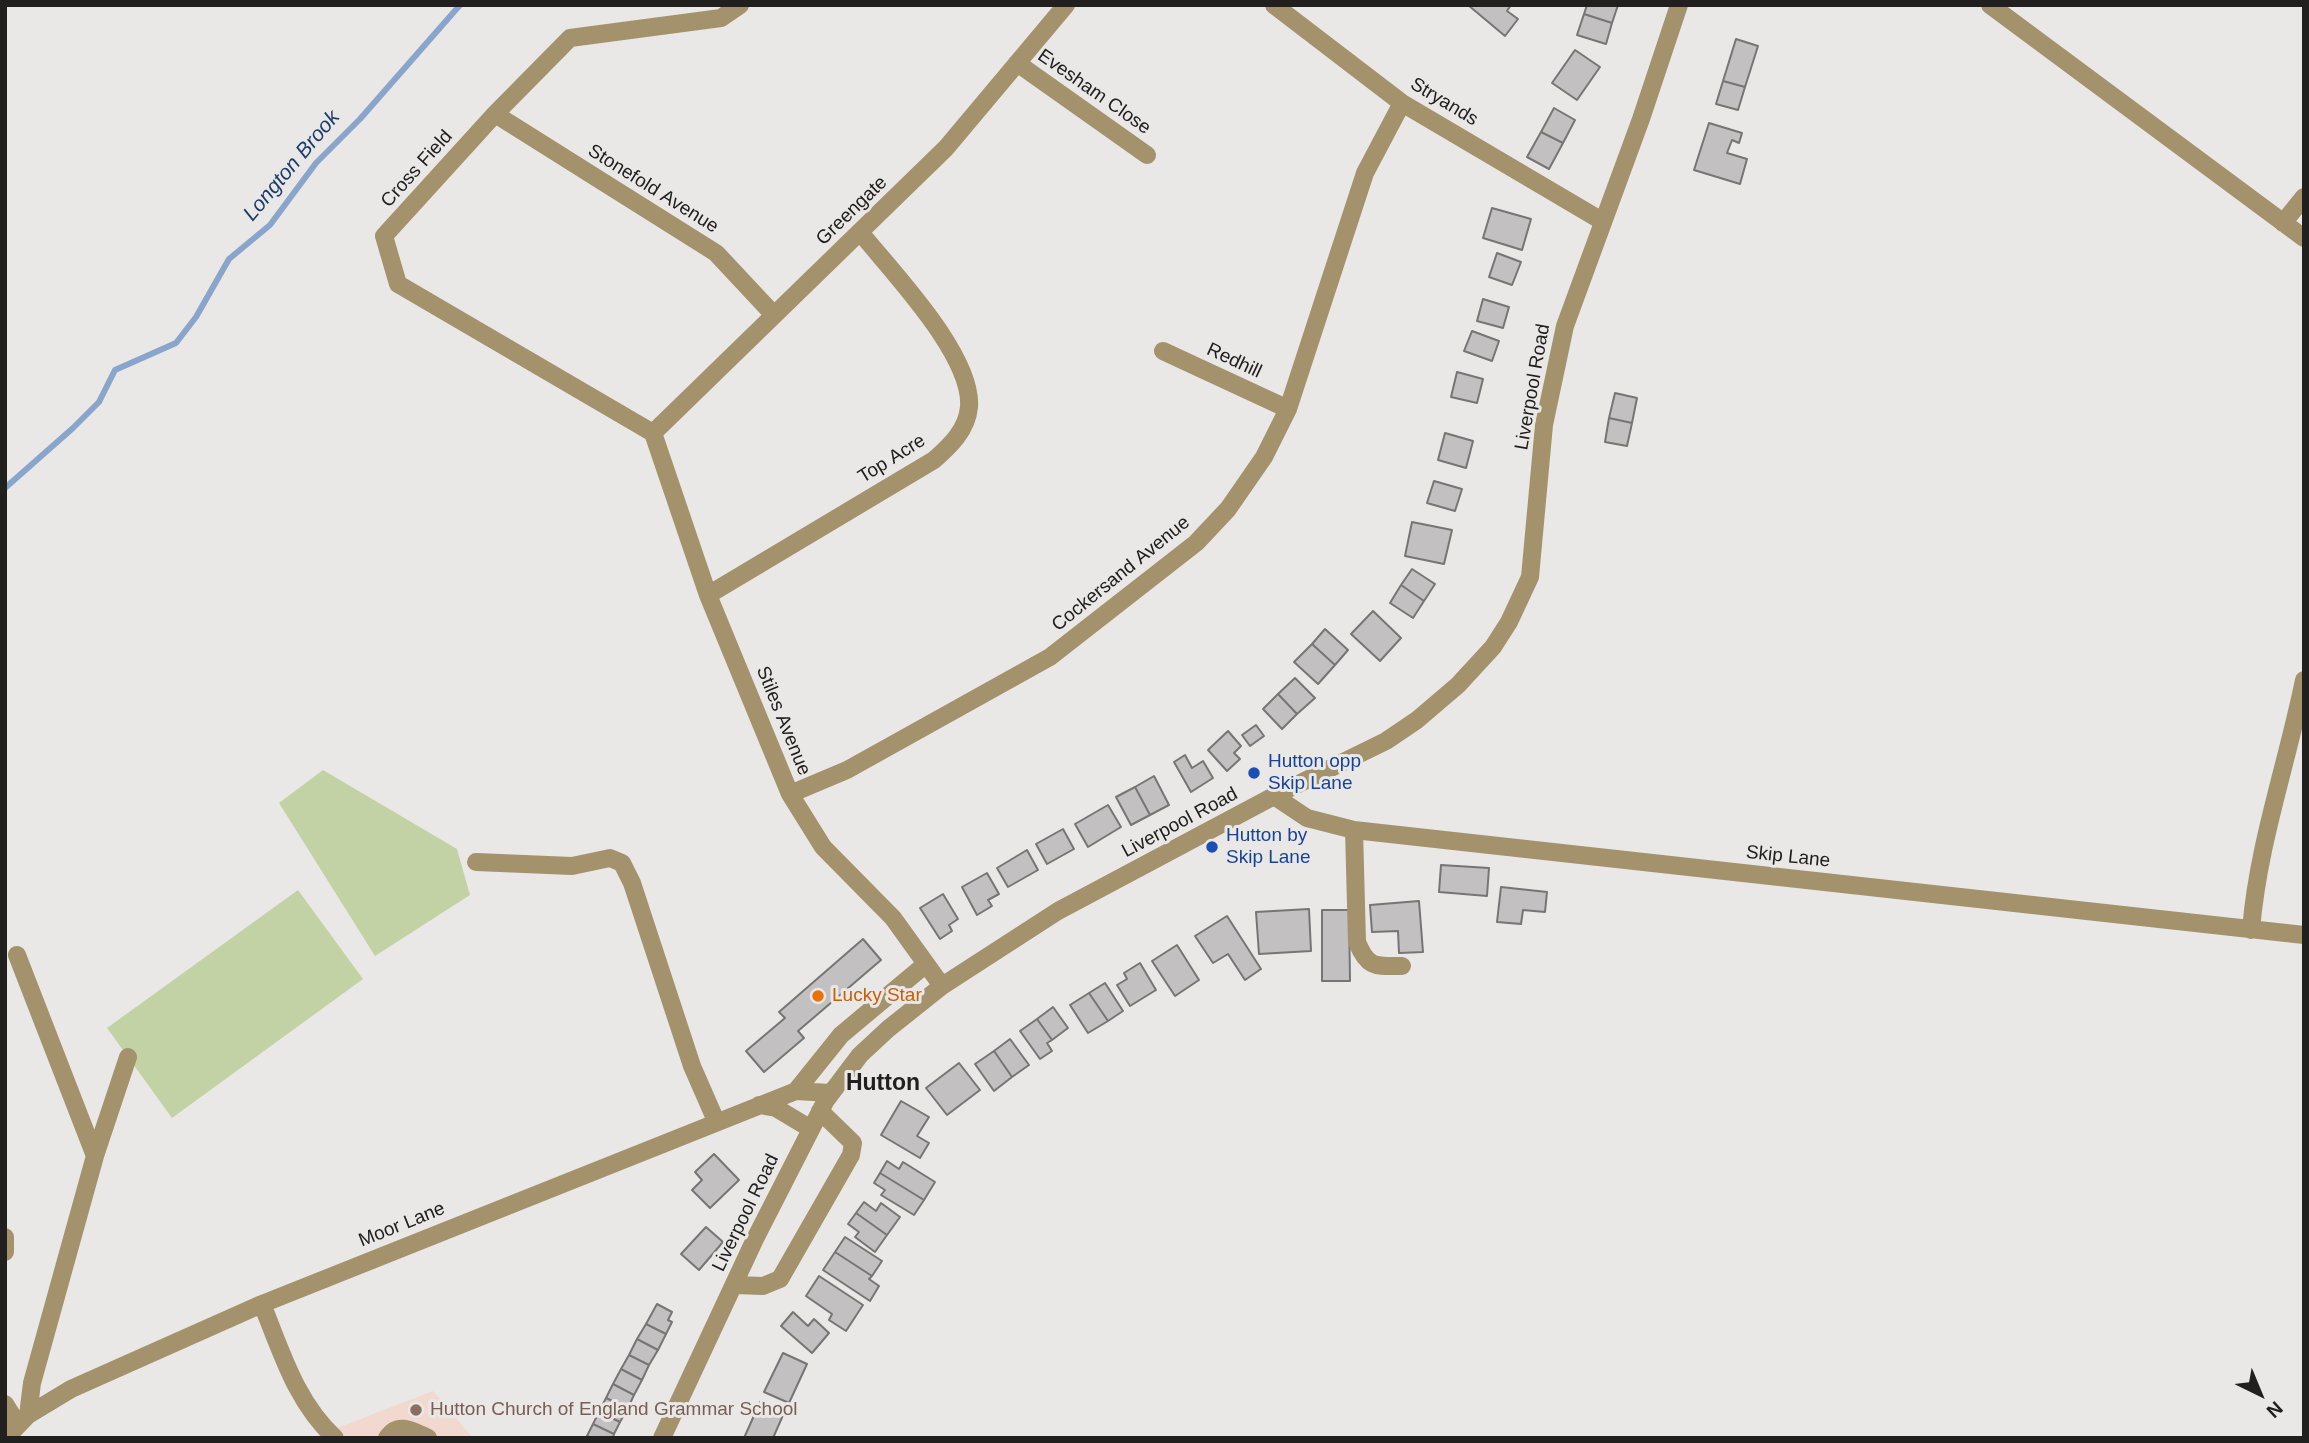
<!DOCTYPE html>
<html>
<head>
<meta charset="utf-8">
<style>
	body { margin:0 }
	#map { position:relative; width:2309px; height:1443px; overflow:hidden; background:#eae8e6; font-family:Arial,sans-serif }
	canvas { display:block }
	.frame { position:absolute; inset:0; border:7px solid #21201f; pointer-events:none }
	.north { position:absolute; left:2225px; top:1359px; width:70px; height:70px; -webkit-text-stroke:5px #eae8e6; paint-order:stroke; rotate:137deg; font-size:19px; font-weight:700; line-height:28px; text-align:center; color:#21201f }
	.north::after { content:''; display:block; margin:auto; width:24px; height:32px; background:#21201f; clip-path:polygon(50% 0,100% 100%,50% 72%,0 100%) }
</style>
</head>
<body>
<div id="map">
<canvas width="2309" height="1443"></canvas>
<div class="frame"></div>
<div class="north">N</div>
</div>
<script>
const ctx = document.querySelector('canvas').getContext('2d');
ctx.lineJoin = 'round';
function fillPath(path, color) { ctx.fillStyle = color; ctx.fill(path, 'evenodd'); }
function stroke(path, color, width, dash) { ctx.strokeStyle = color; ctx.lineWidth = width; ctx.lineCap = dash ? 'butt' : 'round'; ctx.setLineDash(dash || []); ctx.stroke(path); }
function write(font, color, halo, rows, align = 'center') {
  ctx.font = font + ' Arial,sans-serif'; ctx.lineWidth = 6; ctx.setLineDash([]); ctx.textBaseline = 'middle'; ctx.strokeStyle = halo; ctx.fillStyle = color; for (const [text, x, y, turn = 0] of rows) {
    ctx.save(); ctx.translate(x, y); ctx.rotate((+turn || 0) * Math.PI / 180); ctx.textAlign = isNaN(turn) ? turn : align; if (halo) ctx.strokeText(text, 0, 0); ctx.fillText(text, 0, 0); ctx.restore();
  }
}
const education = new Path2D(`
	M 433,1391 L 473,1438 L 311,1438 Z`);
const green = new Path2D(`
	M 323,770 L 457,849 L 470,895 L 375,956 L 279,803 Z
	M 298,890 L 363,979 L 172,1118 L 107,1028 Z`);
const stream = new Path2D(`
	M 5,488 L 73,428 L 99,402 L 115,370 L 176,343 L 196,317 L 229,259 L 270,225 L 316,163 L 360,119 L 460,5`);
const building = new Path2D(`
	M 1468,5 L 1511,5 L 1507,11 L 1518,19 L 1505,36 Z
	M 1587,5 L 1618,5 L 1612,23 L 1584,14 Z
	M 1584,14 L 1612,23 L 1606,44 L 1577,35 Z
	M 1736,39 L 1758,46 L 1745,87 L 1723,81 Z
	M 1575,50 L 1600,67 L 1577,100 L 1552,83 Z
	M 1723,81 L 1745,87 L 1738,110 L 1716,104 Z
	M 1554,108 L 1575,120 L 1563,143 L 1541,132 Z
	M 1709,123 L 1742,133 L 1739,143 L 1732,140 L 1727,153 L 1747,159 L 1740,184 L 1694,170 Z
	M 1541,132 L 1563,143 L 1549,169 L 1527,157 Z
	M 1492,208 L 1531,219 L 1522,250 L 1483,238 Z
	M 1497,253 L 1521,262 L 1512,285 L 1489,277 Z
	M 1483,299 L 1509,307 L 1503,328 L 1477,321 Z
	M 1472,331 L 1499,341 L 1492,361 L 1464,351 Z
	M 1457,372 L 1483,379 L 1477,403 L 1451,397 Z
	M 1615,393 L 1637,398 L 1632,423 L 1609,418 Z
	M 1609,418 L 1632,423 L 1627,446 L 1605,442 Z
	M 1445,433 L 1473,441 L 1466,468 L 1438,460 Z
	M 1434,481 L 1462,489 L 1455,511 L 1427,503 Z
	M 1412,522 L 1452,530 L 1444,564 L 1405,556 Z
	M 1412,569 L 1435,584 L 1424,601 L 1401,585 Z
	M 1401,585 L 1424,601 L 1413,618 L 1390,603 Z
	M 1373,611 L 1401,638 L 1380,661 L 1351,634 Z
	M 1325,629 L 1348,650 L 1335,665 L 1312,644 Z
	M 1312,644 L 1335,665 L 1318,684 L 1294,662 Z
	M 1295,678 L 1315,698 L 1297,714 L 1278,694 Z
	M 1278,694 L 1297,714 L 1282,729 L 1263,709 Z
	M 1256,725 L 1264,736 L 1250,746 L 1242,735 Z
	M 1228,731 L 1241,746 L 1234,753 L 1240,759 L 1227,771 L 1208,750 Z
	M 1185,755 L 1192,768 L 1203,761 L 1213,778 L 1191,792 L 1174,762 Z
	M 1154,776 L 1169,805 L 1150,815 L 1135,787 Z
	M 1135,787 L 1150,815 L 1131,825 L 1116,797 Z
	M 1108,805 L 1121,827 L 1088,847 L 1075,824 Z
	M 1063,829 L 1074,849 L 1047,864 L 1036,844 Z
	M 1027,850 L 1038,870 L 1008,887 L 997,868 Z
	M 1441,865 L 1489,868 L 1487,896 L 1439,892 Z
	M 987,873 L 999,894 L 988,900 L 992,906 L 977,915 L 962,887 Z
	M 1501,887 L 1547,892 L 1545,912 L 1523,910 L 1521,924 L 1497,922 Z
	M 943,894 L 958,919 L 949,925 L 952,931 L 940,939 L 920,908 Z
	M 1419,901 L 1423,952 L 1399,953 L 1398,931 L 1372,932 L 1370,905 Z
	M 1309,909 L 1311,951 L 1259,954 L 1256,912 Z
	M 1322,910 L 1349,910 L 1350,981 L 1322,981 Z
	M 1227,916 L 1261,969 L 1245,980 L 1228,954 L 1213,963 L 1195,936 Z
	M 863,939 L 881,960 L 798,1031 L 804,1038 L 764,1072 L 746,1051 L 785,1018 L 779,1012 Z
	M 1177,945 L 1199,980 L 1175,996 L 1152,961 Z
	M 1140,963 L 1156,990 L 1130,1006 L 1117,985 L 1127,979 L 1124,973 Z
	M 1105,983 L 1123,1011 L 1108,1021 L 1089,993 Z
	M 1089,993 L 1108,1021 L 1088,1033 L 1070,1005 Z
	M 1053,1007 L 1068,1028 L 1052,1040 L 1037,1019 Z
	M 1037,1019 L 1052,1040 L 1047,1043 L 1052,1051 L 1040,1059 L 1020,1031 Z
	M 1010,1039 L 1029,1065 L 1012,1077 L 994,1051 Z
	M 994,1051 L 1012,1077 L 994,1091 L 975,1064 Z
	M 959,1063 L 980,1090 L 947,1115 L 926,1088 Z
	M 901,1101 L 929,1117 L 917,1136 L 929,1143 L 920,1158 L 881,1135 Z
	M 714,1154 L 739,1180 L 710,1208 L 692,1190 L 702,1180 L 695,1172 Z
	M 887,1161 L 899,1169 L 903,1162 L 935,1182 L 924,1200 L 880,1173 Z
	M 880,1173 L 924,1200 L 914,1215 L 881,1195 L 885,1190 L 874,1183 Z
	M 864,1202 L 876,1211 L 881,1203 L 900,1217 L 887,1235 L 856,1213 Z
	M 856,1213 L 887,1235 L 875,1252 L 855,1237 L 859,1232 L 848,1224 Z
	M 706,1227 L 723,1242 L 699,1270 L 681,1254 Z
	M 845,1237 L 882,1261 L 872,1276 L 835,1252 Z
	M 835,1252 L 872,1276 L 869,1279 L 879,1286 L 870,1301 L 823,1270 Z
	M 819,1276 L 863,1305 L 846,1331 L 829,1320 L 832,1314 L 806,1296 Z
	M 657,1304 L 672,1312 L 668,1320 L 672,1322 L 666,1334 L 646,1324 Z
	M 793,1312 L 808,1326 L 814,1319 L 829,1333 L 812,1353 L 781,1326 Z
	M 646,1324 L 666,1334 L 658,1350 L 637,1339 Z
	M 637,1339 L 658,1350 L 649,1365 L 629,1355 Z
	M 783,1353 L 807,1364 L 789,1403 L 764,1392 Z
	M 629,1355 L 649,1365 L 642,1380 L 621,1369 Z
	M 621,1369 L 642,1380 L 634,1395 L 613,1384 Z
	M 613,1384 L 634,1395 L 628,1408 L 606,1398 Z
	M 606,1398 L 628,1408 L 620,1422 L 599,1412 Z
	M 760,1402 L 784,1413 L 773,1438 L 744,1438 Z
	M 599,1412 L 620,1422 L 614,1434 L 593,1424 Z
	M 593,1424 L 614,1434 L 613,1438 L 592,1438 L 587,1436 Z`);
const minor = new Path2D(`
	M 1274,5 L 1402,103 L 1602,221
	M 1990,5 L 2304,238
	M 1017,63 L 1147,155
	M 495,114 L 716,253 L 774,315
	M 2283,223 L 2304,197
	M 1163,351 L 1288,409
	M 653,433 L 398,284 L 384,236 L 495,114 L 570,38 L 721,18 L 740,5
	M 653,433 L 708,595 L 790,794 L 823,847 L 893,918 L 942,986
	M 653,433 L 946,148 L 1066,5
	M 708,595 L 934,460 C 950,446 967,430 969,407 C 973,355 892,272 860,232
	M 790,794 L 847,770 L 1050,657 L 1196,543 L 1228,509 L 1264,457 L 1288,409 L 1365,173 L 1402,103
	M 1274,796 L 1307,818 L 1354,830 L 2304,935
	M 1354,830 L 1357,942 C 1368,969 1376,966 1402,966
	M 476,862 L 572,866 L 610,858 L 622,863 L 632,883 L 692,1066 L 716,1121
	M 2251,930 C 2258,844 2287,764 2304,680
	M 17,955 L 95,1156 L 32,1383 L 28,1415
	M 796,1091 L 841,1035 L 926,964
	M 759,1105 L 776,1108 L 811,1129
	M 95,1156 L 128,1057
	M 5,1237 L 5,1252
	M 735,1285 L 763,1286 L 780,1279 L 851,1155 L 853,1143 L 820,1111
	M 262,1304 C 282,1353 296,1402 335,1438
	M 5,1404 L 18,1425
	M 6,1438 L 28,1415 L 71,1389 L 262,1304 L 796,1091 L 830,1093
	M 387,1438 C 398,1421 413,1431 428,1438
	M 662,1438 L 755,1239 L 826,1100 L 860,1055 L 888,1029 L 942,986 L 1058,911 L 1274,796 L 1386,741 L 1417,720 L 1458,685 L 1493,647 L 1509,622 L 1530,577 L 1544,425 L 1565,326 L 1641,119 L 1679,5`);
const markers = [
	[1254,773,7,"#1a4fb4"],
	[1212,847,7,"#1a4fb4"],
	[818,996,7,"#e8710a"],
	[416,1410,7,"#8d6e63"]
];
const streetNames = [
	["Evesham Close",1094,92,35],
	["Stryands",1444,102,31],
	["Cross Field",417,169,-48],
	["Stonefold Avenue",653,189,32],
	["Greengate",852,211,-44],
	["Redhill",1234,361,25],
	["Liverpool Road",1533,387,-80],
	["Top Acre",892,459,-32],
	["Cockersand Avenue",1121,574,-39],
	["Stiles Avenue",783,721,68],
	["Liverpool Road",1180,823,-28],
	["Skip Lane",1788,857,6],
	["Liverpool Road",746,1213,-64],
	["Moor Lane",402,1225,-22]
];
const transitNames = [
	["Hutton opp",1268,762],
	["Skip Lane",1268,784],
	["Hutton by",1226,836],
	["Skip Lane",1226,858]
];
const foodNames = [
	["Lucky Star",832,996]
];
const educationNames = [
	["Hutton Church of England Grammar School",430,1410]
];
const waterNames = [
	["Longton Brook",292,166,-50]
];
const quarterNames = [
	["Hutton",883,1084]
];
fillPath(education, '#f2d9d0');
fillPath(green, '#c3d2a4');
stroke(stream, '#8aa5cc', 6);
fillPath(building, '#c3c0c1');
stroke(building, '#777475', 2);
stroke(minor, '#a3926c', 18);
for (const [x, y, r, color] of markers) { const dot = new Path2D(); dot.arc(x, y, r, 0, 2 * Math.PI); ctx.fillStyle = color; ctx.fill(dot); stroke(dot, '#eae8e6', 2.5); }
write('19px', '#21201f', '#eae8e6', streetNames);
write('19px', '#164399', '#eae8e6', transitNames, 'left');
write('19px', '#c56008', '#eae8e6', foodNames, 'left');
write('19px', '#785e54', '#eae8e6', educationNames, 'left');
write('italic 21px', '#1a3c6e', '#eae8e6', waterNames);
write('bold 23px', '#21201f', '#eae8e6', quarterNames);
</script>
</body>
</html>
